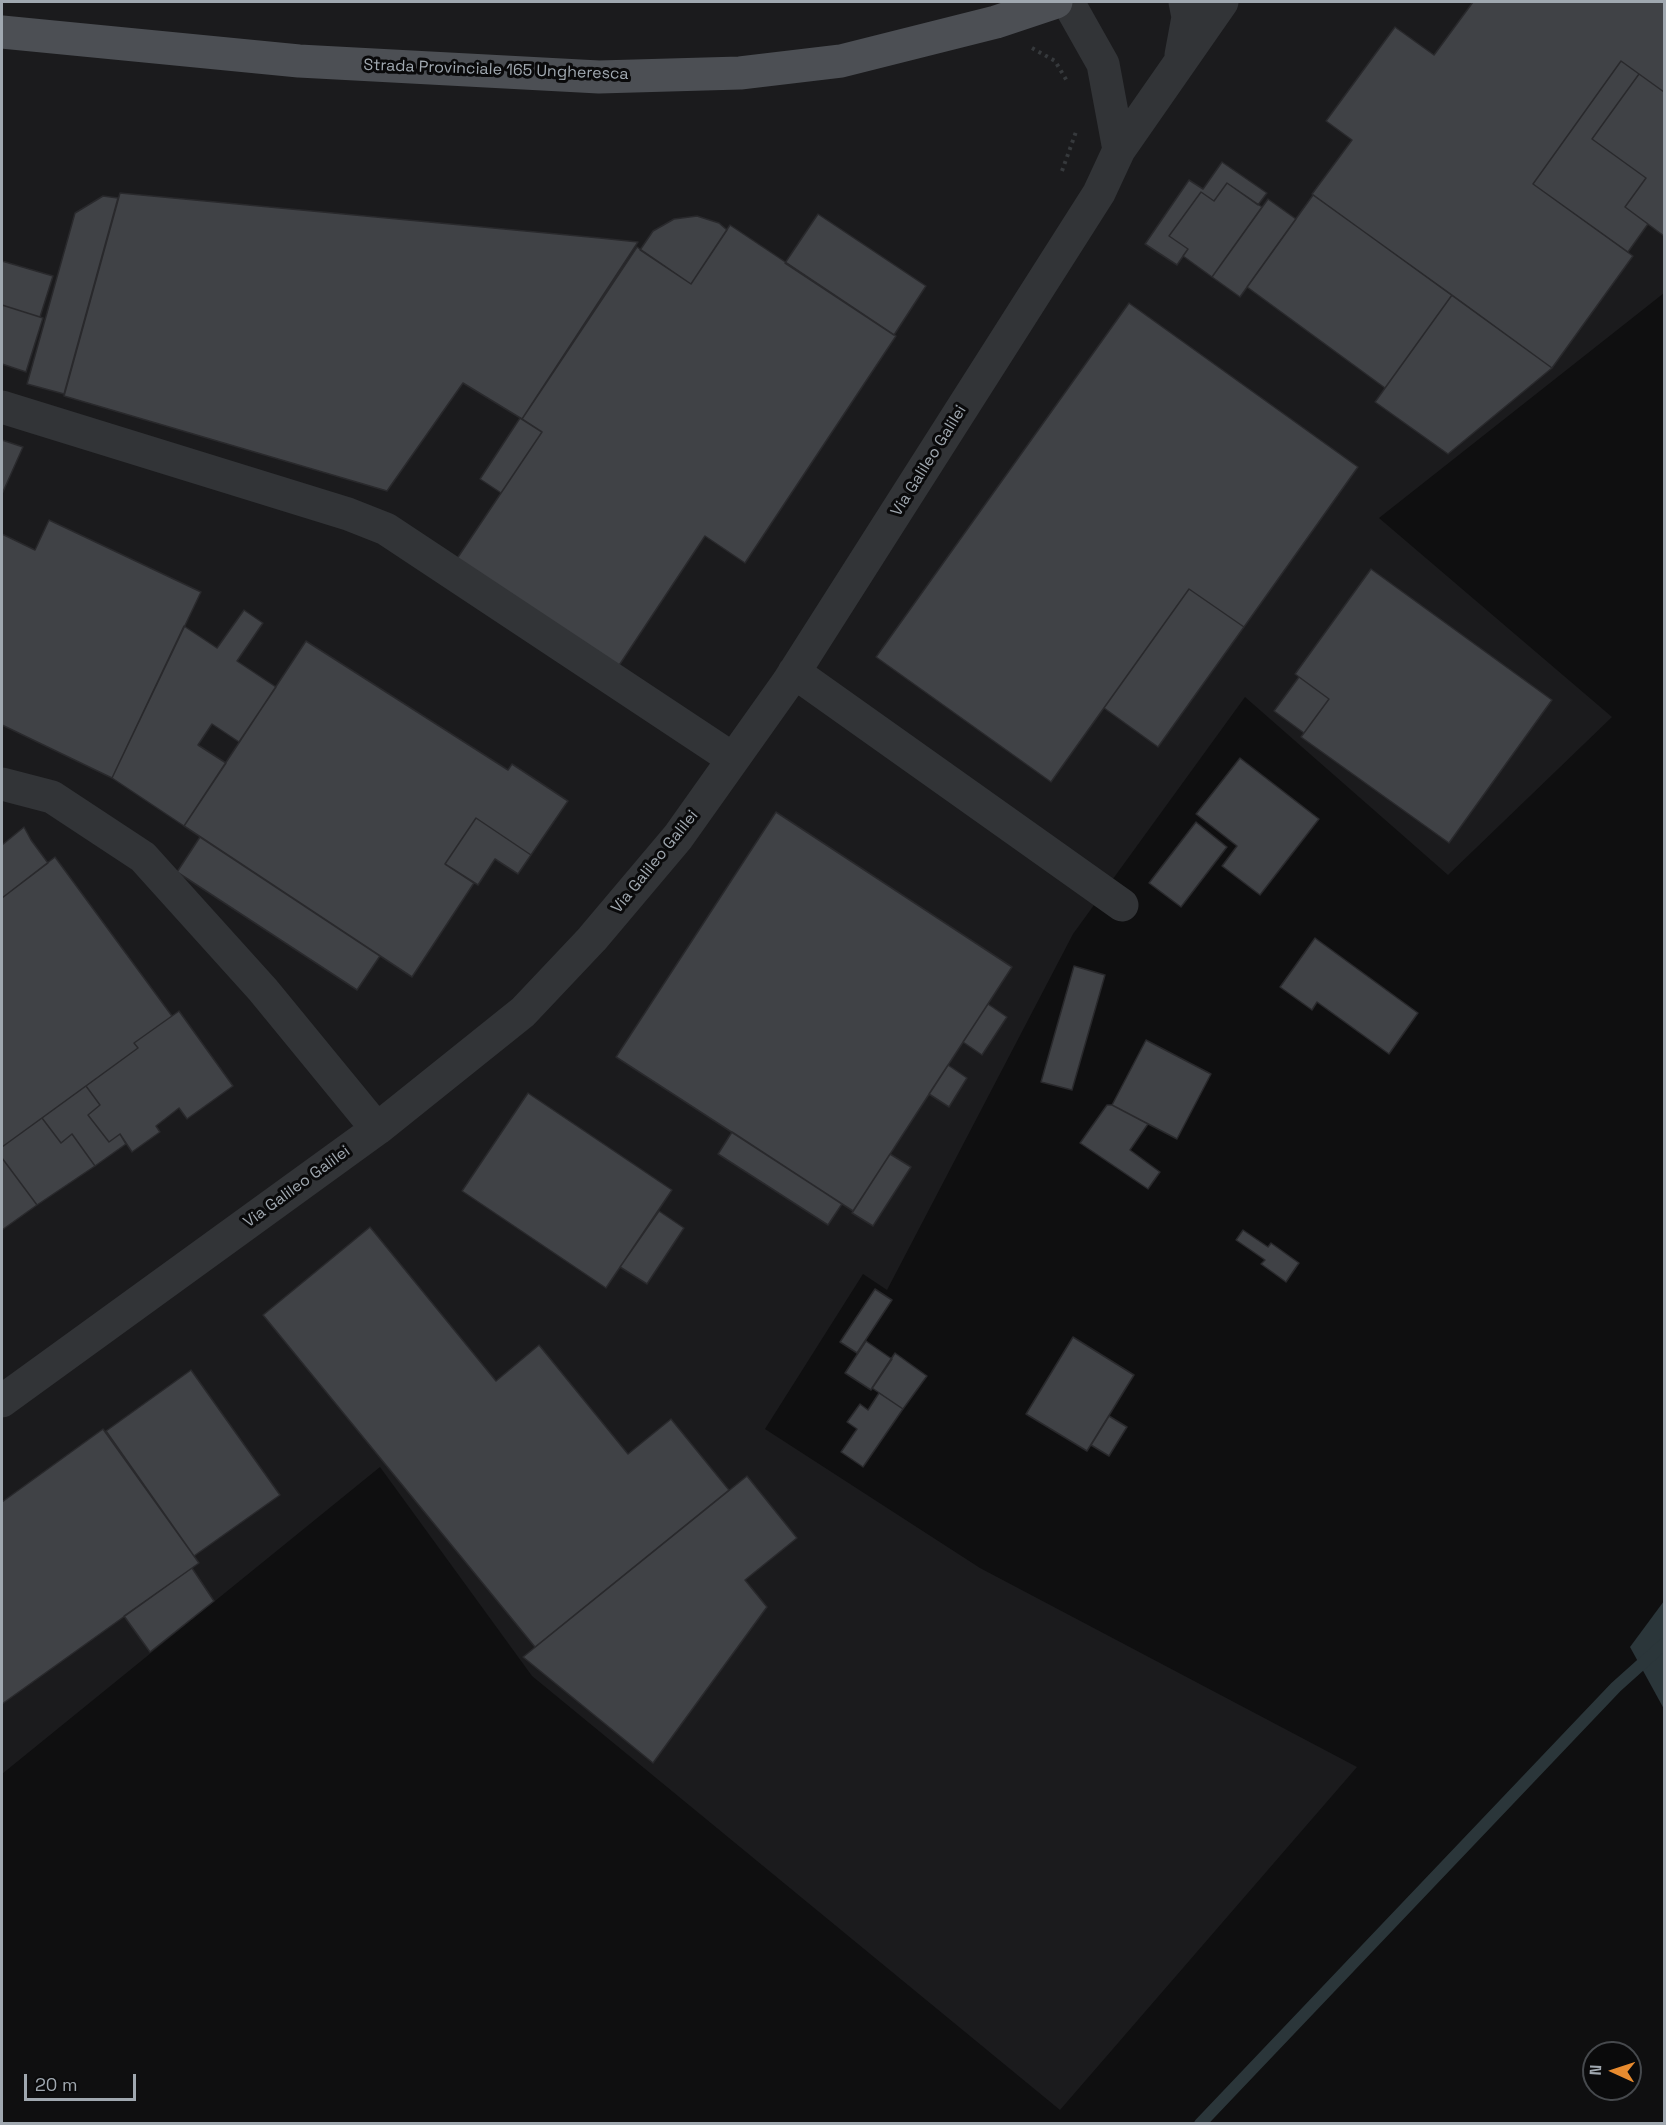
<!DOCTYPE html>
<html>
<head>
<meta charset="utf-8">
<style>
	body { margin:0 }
	#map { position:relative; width:1666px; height:2125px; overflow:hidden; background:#0f0f10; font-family:"Space Grotesk",sans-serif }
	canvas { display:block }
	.frame { position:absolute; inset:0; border:3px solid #a0a8b0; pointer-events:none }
	.north { position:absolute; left:1582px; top:2041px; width:60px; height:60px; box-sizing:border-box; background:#0a0a0b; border:2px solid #46494d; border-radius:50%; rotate:273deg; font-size:16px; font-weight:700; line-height:24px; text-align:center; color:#a0a8b0 }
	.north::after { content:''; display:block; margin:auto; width:21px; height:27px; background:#e88b2f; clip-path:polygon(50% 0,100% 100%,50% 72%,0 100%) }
	.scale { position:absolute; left:24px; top:2074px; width:112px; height:27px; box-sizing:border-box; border:3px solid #a0a8b0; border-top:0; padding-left:8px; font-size:18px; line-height:21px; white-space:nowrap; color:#a0a8b0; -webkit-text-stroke:4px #0a0a0b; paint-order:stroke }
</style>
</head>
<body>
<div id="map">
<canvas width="1666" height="2125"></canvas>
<div class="frame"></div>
<div class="north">N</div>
<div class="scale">20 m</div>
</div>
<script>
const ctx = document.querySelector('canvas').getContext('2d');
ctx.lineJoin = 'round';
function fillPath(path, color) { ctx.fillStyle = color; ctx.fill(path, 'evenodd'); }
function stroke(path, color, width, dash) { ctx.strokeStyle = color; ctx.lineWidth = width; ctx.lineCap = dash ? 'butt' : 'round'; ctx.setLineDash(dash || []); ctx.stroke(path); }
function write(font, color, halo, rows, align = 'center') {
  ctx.font = font + ' "Space Grotesk",sans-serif'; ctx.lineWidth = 6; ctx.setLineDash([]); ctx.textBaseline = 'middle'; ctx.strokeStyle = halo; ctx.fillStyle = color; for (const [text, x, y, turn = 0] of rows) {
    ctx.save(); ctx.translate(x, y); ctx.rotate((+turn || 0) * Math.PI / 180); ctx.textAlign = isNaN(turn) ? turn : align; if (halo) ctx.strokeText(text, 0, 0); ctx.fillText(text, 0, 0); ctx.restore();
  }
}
const built = new Path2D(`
	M 2,2 L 1664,2 L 1664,293 L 1379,518 L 1612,717 L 1448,875 L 1245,697 L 1073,934 L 887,1290 L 863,1274 L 765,1429 L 980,1568 L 1357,1767 L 1060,2110 L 532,1676 L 380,1467 L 2,1774 Z`);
const water = new Path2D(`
	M 1664,1601 L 1664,1709 L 1630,1647 Z`);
const stream = new Path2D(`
	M 1200,2124 L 1616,1687 L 1664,1644`);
const building = new Path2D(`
	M 1473,2 L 1664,2 L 1664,92 L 1621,61 L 1533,184 L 1633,256 L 1552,368 L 1312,194 L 1352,140 L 1326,121 L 1395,27 L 1434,55 Z
	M 1621,61 L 1639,74 L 1592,139 L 1646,178 L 1625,207 L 1648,224 L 1628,252 L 1533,184 Z
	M 1639,74 L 1664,92 L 1664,236 L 1625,207 L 1646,178 L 1592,139 Z
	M 1222,162 L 1267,193 L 1258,205 L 1227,183 L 1214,201 L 1201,192 L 1169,236 L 1188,249 L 1177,265 L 1145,244 L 1189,180 L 1203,189 Z
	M 1227,183 L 1262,207 L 1212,277 L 1183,256 L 1188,249 L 1169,236 L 1201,192 L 1214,201 Z
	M 120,193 L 600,238 L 638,242 L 522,419 L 463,383 L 387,491 L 64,396 Z
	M 1313,195 L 1452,295 L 1385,388 L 1247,287 Z
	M 103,196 L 118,198 L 64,394 L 27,384 L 75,213 Z
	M 1268,199 L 1296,219 L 1240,297 L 1212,277 Z
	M 818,214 L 926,286 L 894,335 L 785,263 Z
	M 697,216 L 719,223 L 727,230 L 691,284 L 640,250 L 653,231 L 674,219 Z
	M 730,225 L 896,336 L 745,563 L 705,536 L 614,673 L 452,566 L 542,432 L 522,419 L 637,247 L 691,284 Z
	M 2,261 L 53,276 L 40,317 L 2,305 Z
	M 1452,295 L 1552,368 L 1448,454 L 1375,402 Z
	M 1129,303 L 1358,467 L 1244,627 L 1189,589 L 1051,782 L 876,657 Z
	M 2,305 L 43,318 L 26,372 L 2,364 Z
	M 520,418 L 542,432 L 501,493 L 480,479 Z
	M 2,440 L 23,447 L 2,494 Z
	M 49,520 L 201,592 L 112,778 L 2,725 L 2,534 L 35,550 Z
	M 1371,569 L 1552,700 L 1449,843 L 1301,737 L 1329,699 L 1295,674 Z
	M 1189,589 L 1244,627 L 1158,747 L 1104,708 Z
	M 244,610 L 263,623 L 237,661 L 276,687 L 239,742 L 212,724 L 198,745 L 226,763 L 184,826 L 112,778 L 184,626 L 217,648 Z
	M 306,641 L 508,770 L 512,764 L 568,801 L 531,855 L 476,818 L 445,864 L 474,883 L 412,977 L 184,826 Z
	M 1299,677 L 1329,699 L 1304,733 L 1274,711 Z
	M 1240,758 L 1319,819 L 1260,895 L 1222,866 L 1237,846 L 1196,814 Z
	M 776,812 L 1012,967 L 853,1211 L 616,1057 Z
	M 476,818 L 531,855 L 518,874 L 495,859 L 478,885 L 445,864 Z
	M 1196,822 L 1227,847 L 1181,907 L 1149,883 Z
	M 24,827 L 31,840 L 48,863 L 2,898 L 2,845 Z
	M 200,837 L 380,956 L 357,990 L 177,872 Z
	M 55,857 L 172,1016 L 134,1043 L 138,1048 L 2,1147 L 2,898 Z
	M 1315,938 L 1418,1013 L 1389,1054 L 1317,1002 L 1312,1010 L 1280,987 Z
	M 1074,966 L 1105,975 L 1072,1090 L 1041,1082 Z
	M 988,1004 L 1007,1017 L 982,1055 L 963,1042 Z
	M 179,1011 L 233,1086 L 187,1119 L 179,1108 L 156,1126 L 160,1132 L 132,1152 L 120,1134 L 109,1142 L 88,1115 L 100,1105 L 86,1086 L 138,1048 L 134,1043 Z
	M 1146,1040 L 1211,1074 L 1177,1139 L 1112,1105 Z
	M 948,1065 L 967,1078 L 949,1107 L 929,1094 Z
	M 86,1086 L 100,1105 L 88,1115 L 109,1142 L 120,1134 L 126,1144 L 95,1166 L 72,1134 L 61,1143 L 42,1118 Z
	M 528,1093 L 672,1190 L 606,1288 L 462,1191 Z
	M 1107,1105 L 1112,1105 L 1148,1124 L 1130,1150 L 1160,1172 L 1148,1189 L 1080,1143 Z
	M 42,1118 L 61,1143 L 72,1134 L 95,1166 L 37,1205 L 2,1158 L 2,1147 Z
	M 732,1132 L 842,1204 L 828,1225 L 718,1154 Z
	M 890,1154 L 911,1167 L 873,1226 L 852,1213 Z
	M 2,1158 L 37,1205 L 2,1230 Z
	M 659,1211 L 684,1228 L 647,1284 L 620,1267 Z
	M 370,1227 L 496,1381 L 539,1345 L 628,1454 L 671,1419 L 729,1490 L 535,1647 L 263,1315 Z
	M 1243,1230 L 1268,1247 L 1271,1243 L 1299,1263 L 1286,1282 L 1261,1264 L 1265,1260 L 1236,1240 Z
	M 875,1289 L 892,1300 L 857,1353 L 840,1342 Z
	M 1073,1337 L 1134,1375 L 1087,1451 L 1026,1414 Z
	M 866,1341 L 892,1359 L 871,1390 L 845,1373 Z
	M 895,1353 L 927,1376 L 903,1409 L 872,1388 Z
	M 191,1370 L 280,1495 L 194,1556 L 106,1431 Z
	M 879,1393 L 903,1409 L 863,1467 L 841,1452 L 857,1429 L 847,1422 L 860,1404 L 868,1410 Z
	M 1109,1416 L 1127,1427 L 1109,1456 L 1091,1445 Z
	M 103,1429 L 199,1563 L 2,1704 L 2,1502 Z
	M 747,1476 L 797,1538 L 745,1580 L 767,1607 L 653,1763 L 523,1657 Z
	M 192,1568 L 214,1601 L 150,1652 L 124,1616 Z`);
const path = new Path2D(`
	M 1032,48 L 1055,61 L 1067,81
	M 1062,171 L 1077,129`);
const minor = new Path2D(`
	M 1068,2 L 1103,64 L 1119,150
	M 1181,55 L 1188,17 L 1185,2
	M 2,407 L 348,514 L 386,529 L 733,759
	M 794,672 L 1122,905
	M 2,784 L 52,797 L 143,857 L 263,990 L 377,1129
	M 2,1401 L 377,1129 L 523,1012 L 592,939 L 678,837 L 788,682 L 1099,193 L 1119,150 L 1222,2`);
const major = new Path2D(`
	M 2,32 L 299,61 L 599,77 L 740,73 L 841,61 L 996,22 L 1056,2`);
const streetNames = [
	["Strada Provinciale 165 Ungheresca",496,70,2],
	["Via Galileo Galilei",929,461,-58],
	["Via Galileo Galilei",655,862,-51],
	["Via Galileo Galilei",297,1187,-36]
];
fillPath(built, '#1b1b1d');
fillPath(water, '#2b363a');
stroke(stream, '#2b363a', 12);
fillPath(building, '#404246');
stroke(building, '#29292c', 1.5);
stroke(path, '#36393c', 4, [3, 4.5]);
stroke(minor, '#323437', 33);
stroke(major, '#4c4f54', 33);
write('16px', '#a0a8b0', '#0a0a0b', streetNames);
</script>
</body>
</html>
